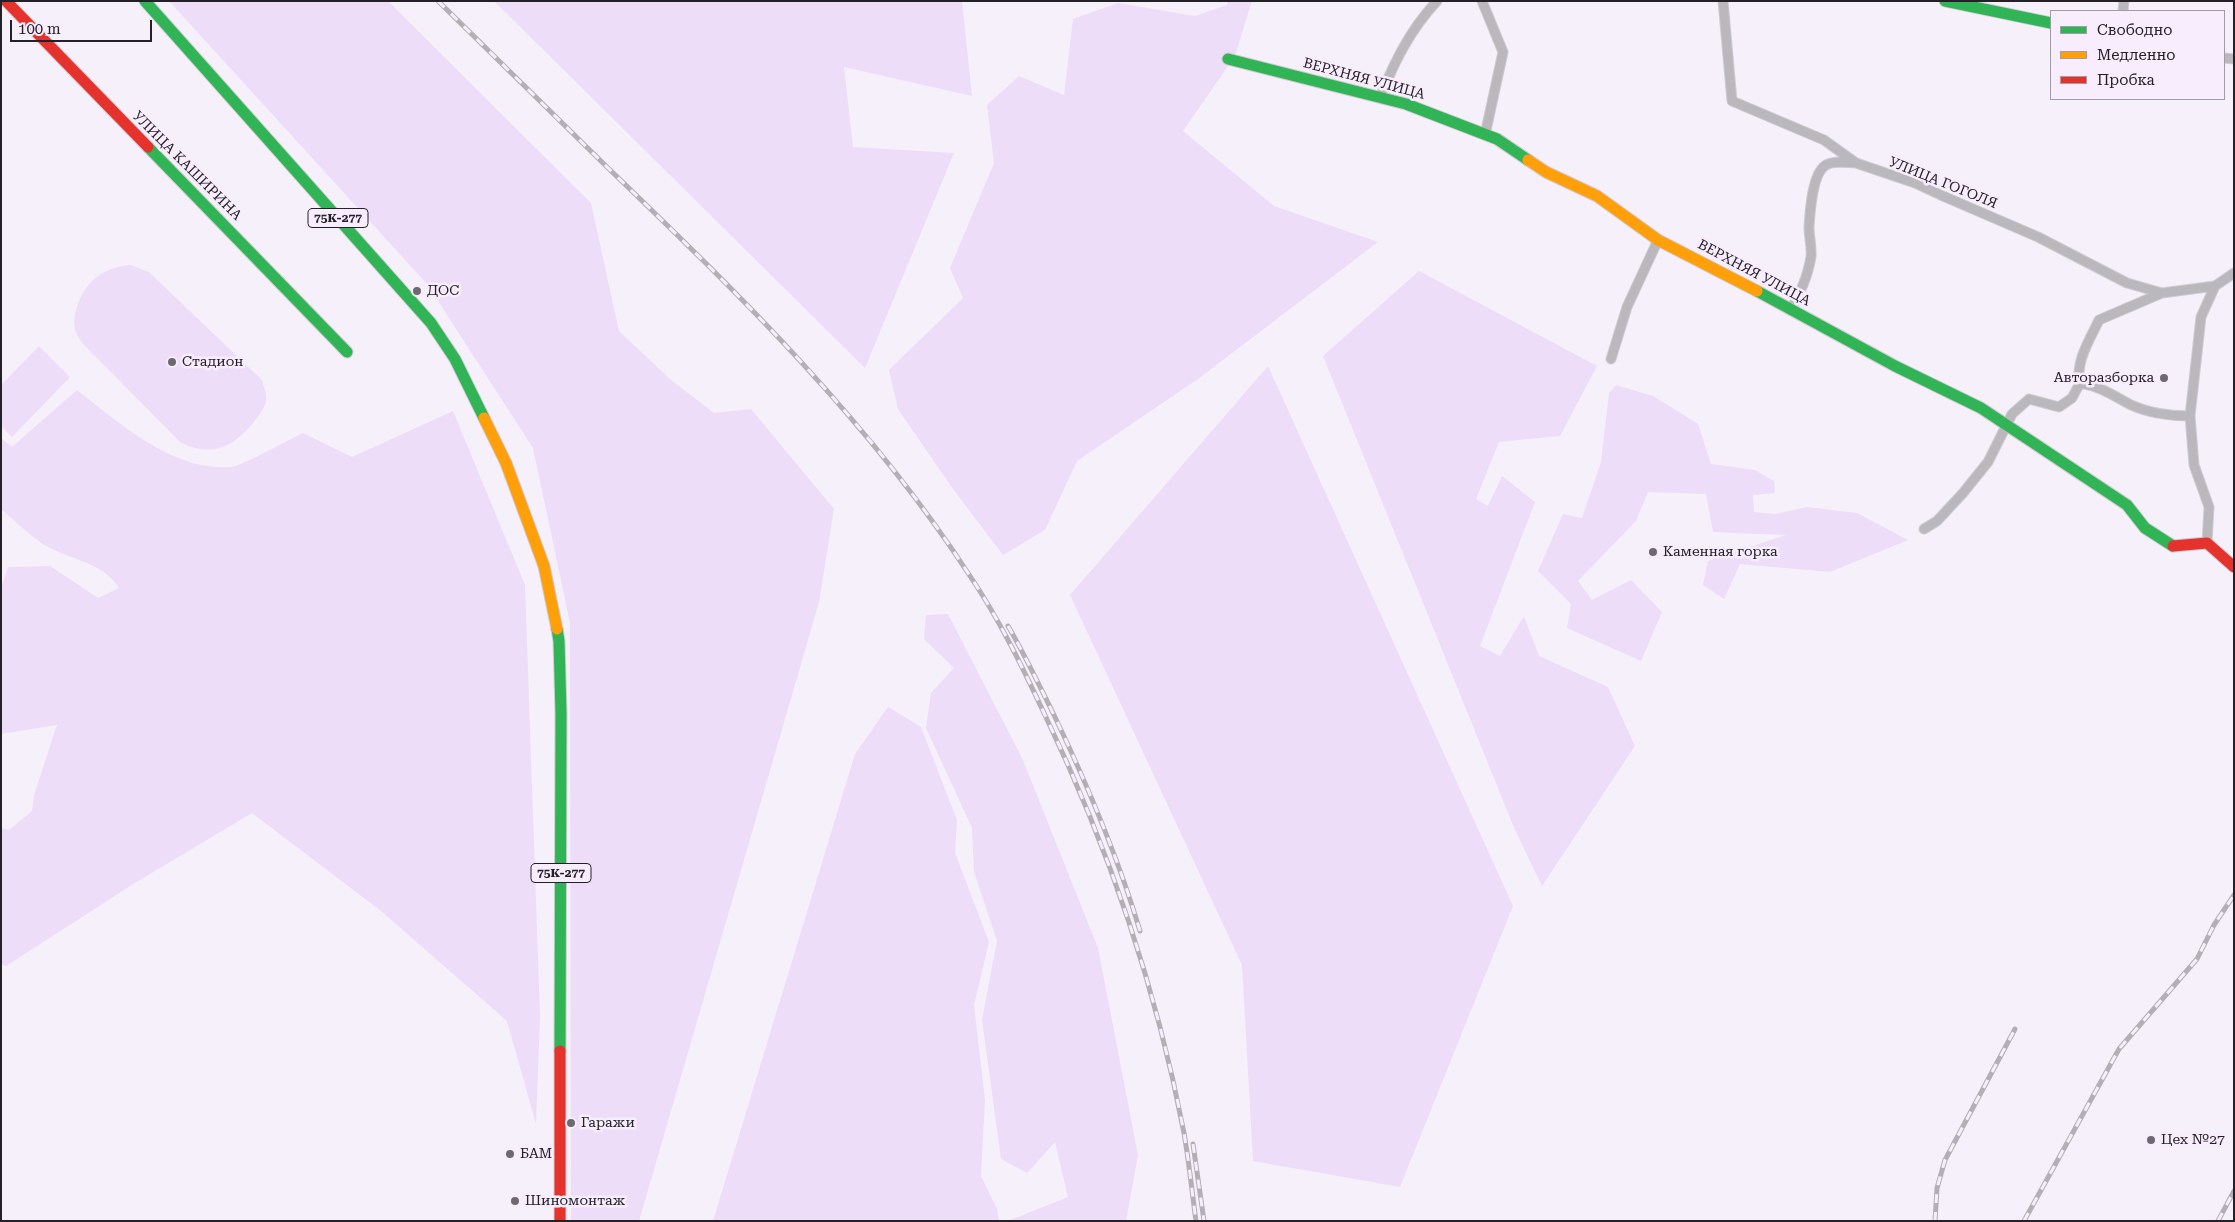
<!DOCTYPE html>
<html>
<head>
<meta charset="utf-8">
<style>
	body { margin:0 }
	#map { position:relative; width:2235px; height:1222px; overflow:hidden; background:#f6f0fa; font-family:"Roboto Serif",serif }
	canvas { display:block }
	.frame { position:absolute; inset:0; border:2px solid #242027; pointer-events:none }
	.legend { position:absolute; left:2050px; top:10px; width:175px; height:90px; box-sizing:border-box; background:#f7edfd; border:1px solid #a39ba7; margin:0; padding:6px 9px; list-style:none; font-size:15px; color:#242027 }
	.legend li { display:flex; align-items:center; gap:10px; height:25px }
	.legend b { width:25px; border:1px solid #a39ba7 }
	.scale { position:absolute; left:10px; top:20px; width:142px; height:22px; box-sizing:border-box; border:2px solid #242027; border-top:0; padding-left:6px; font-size:15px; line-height:18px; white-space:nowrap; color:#242027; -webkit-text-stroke:4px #f7edfd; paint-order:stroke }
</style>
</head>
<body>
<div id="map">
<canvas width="2235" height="1222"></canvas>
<div class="frame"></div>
<ul class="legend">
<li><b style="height:6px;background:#30b455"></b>Свободно</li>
<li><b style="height:6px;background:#ff9f0a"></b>Медленно</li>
<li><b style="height:6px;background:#e5322d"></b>Пробка</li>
</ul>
<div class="scale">100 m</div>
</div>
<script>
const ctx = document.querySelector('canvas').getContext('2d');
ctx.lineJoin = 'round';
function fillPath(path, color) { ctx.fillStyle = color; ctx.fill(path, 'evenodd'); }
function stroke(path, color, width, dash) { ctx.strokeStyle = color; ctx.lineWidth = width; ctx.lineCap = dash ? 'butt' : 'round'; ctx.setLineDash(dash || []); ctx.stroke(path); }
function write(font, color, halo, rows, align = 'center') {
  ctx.font = font + ' "Roboto Serif",serif'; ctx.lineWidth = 5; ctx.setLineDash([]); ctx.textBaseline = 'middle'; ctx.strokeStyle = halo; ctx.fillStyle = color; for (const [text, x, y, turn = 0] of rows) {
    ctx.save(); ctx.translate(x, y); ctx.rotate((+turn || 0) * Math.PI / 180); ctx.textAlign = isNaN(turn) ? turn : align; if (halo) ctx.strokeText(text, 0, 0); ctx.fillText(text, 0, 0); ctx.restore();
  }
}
const green = new Path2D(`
	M 169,1 L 388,1 L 591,203 L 619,331 L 671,380 L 714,413 L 751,409 L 834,509 L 819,602 L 639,1221 L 571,1221 L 570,623 L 533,448 L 427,284 Z
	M 494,1 L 962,1 L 972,96 L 844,67 L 853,147 L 954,153 L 865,368 Z
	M 1228,1 L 1252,1 L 1235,56 L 1183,131 L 1274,206 L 1378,242 L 1198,379 L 1077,461 L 1045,530 L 1003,555 L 953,489 L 898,409 L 889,370 L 963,298 L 950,268 L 994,163 L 987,105 L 1019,76 L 1064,95 L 1073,19 L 1118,3 L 1195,16 L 1227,5 Z
	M 131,265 L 149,272 L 262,380 C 263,385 266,391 266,396 C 267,407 259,415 253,423 C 232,448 212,457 181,443 L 82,343 C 80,339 76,334 75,329 C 73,323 75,313 77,307 C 85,281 104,267 131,265 Z
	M 1419,271 L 1597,366 L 1560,436 L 1499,442 L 1476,499 L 1488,506 L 1502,476 L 1535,502 L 1480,646 L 1500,656 L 1524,616 L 1539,656 L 1608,687 L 1635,746 L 1542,886 L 1515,830 L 1323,356 Z
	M 39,346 L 70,377 L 12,437 L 1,426 L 1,385 Z
	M 1268,366 L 1513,906 L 1400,1187 L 1253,1161 L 1242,965 L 1070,595 Z
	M 1616,385 L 1653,396 L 1698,424 L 1711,464 L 1755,470 L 1774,481 L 1775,493 L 1753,495 L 1754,512 L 1775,514 L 1807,507 L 1857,513 L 1908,540 L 1830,572 L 1740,564 L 1724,599 L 1703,585 L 1708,561 L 1786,535 L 1713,532 L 1706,494 L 1648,492 L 1636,521 L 1578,581 L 1592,600 L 1631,580 L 1662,612 L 1641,661 L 1567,628 L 1571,604 L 1538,571 L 1563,514 L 1582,518 L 1601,462 L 1609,393 Z
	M 77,390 C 119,423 174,472 231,467 C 242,466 290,439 303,433 L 352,457 L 453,411 L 525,585 L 540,1016 L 536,1124 L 507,1021 L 381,911 L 252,813 L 135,883 L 6,966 L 1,964 L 1,828 L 9,830 L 32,811 L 34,795 L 57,725 L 1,734 L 1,589 L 8,567 L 50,566 L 98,598 L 119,588 C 103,561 64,559 40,542 C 26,532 14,520 1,509 L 1,438 L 12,447 Z
	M 948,614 L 1023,760 L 1098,948 L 1138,1155 L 1126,1221 L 1008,1221 L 1068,1197 L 1055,1142 L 1027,1173 L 1001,1159 L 982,1020 L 997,941 L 974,872 L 972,828 L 926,728 L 931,693 L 954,668 L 924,639 L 926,615 Z
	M 888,707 L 921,727 L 957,820 L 955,853 L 989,942 L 974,1005 L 985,1100 L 981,1176 L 997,1209 L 999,1221 L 713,1221 L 855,754 Z`);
const street = new Path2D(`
	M 1482,1 L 1503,52 L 1485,135
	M 1723,1 L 1732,101 L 1824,140 L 1856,163 L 1915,183 L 1943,196 L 2038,237 L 2127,283 L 2162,293 L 2215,286
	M 2123,11 L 2124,1
	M 2224,58 L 2234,59
	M 1380,97 C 1395,61 1410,30 1437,1
	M 1790,310 C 1801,291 1807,279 1811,257 C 1812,247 1809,237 1809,227 C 1810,212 1812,173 1826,165 C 1834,160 1847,163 1856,163
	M 1611,359 L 1627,307 L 1658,240
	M 2080,383 C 2100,386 2114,396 2131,405 C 2149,413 2170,416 2190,416
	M 1924,529 L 1937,521 L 1963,493 L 1988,462 L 2012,414 L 2029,399 L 2059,407 L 2072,398 L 2080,383 C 2075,362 2090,339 2099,320 L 2162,293
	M 2207,543 L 2209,507 L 2194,465 L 2190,416 L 2201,317 L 2215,286 L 2234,273`);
const fast = new Path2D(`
	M 145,1 L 431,323 L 455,359 L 484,418
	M 1945,1 L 2051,23
	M 1228,59 L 1406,104 L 1497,139 L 1528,160
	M 148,147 L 347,352
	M 1757,291 L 1895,366 L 1981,408 L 2127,505 L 2145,528 L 2173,546
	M 557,629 L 559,641 L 561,713 L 560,1051`);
const slow = new Path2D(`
	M 1528,160 L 1546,172 L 1597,196 L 1658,240 L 1757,291
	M 484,418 L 506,463 L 544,566 L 557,629`);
const jam = new Path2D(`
	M 6,1 L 148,147
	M 2173,546 L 2207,543 L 2234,567
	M 560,1221 L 560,1051`);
const rail = new Path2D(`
	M 438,1 C 495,57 551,112 607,167 C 739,294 870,422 970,576 C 999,619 1022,666 1044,713 C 1108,846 1156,987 1184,1133 C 1189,1162 1192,1192 1196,1221
	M 1008,626 C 1025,655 1039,685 1054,715 C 1087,784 1118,857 1140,931
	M 1193,1144 L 1204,1221
	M 1935,1221 L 1937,1188 L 1945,1160 L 2015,1029
	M 2024,1221 L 2119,1049 L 2197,959 L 2214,925 L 2234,895
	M 2218,1221 L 2234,1191`);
const markers = [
	[417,291,5,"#6e6971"],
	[172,362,5,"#6e6971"],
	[2164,378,5,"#6e6971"],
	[1653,552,5,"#6e6971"],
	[571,1123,5,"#6e6971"],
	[2151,1140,5,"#6e6971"],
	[510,1154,5,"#6e6971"],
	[515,1201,5,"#6e6971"]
];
const shields = [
	[338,218,60],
	[561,873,60]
];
const shieldNames = [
	["75К-277",338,218],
	["75К-277",561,873]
];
const streetNames = [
	["ВЕРХНЯЯ УЛИЦА",1364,79,15],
	["УЛИЦА КАШИРИНА",187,166,45],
	["УЛИЦА ГОГОЛЯ",1943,183,22],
	["ВЕРХНЯЯ УЛИЦА",1754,273,28]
];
const poiNames = [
	["ДОС",427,291],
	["Стадион",182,362],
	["Авторазборка",2154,378,"right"],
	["Каменная горка",1663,552],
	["Гаражи",581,1123],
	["Цех №27",2161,1140],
	["БАМ",520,1154],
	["Шиномонтаж",525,1201]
];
fillPath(green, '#eeddf8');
stroke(street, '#d0cbd3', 11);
stroke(fast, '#d0cbd3', 13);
stroke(slow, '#d0cbd3', 13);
stroke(jam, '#d0cbd3', 13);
stroke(street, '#bab8bc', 9);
stroke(fast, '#30b455', 11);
stroke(slow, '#ff9f0a', 11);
stroke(jam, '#e5322d', 11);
stroke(rail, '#b3afb5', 5);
stroke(rail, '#f7edfd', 3, [9]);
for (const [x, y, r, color] of markers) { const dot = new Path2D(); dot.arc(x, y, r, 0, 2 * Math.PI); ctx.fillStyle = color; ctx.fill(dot); stroke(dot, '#f7edfd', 2); }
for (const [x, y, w] of shields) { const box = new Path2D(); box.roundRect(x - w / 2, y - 9.5, w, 19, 4); ctx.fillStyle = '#f7edfd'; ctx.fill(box); stroke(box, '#242027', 1); }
write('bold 12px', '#242027', null, shieldNames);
write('14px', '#242027', '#f7edfd', streetNames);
write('14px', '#242027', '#f7edfd', poiNames, 'left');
</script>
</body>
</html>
